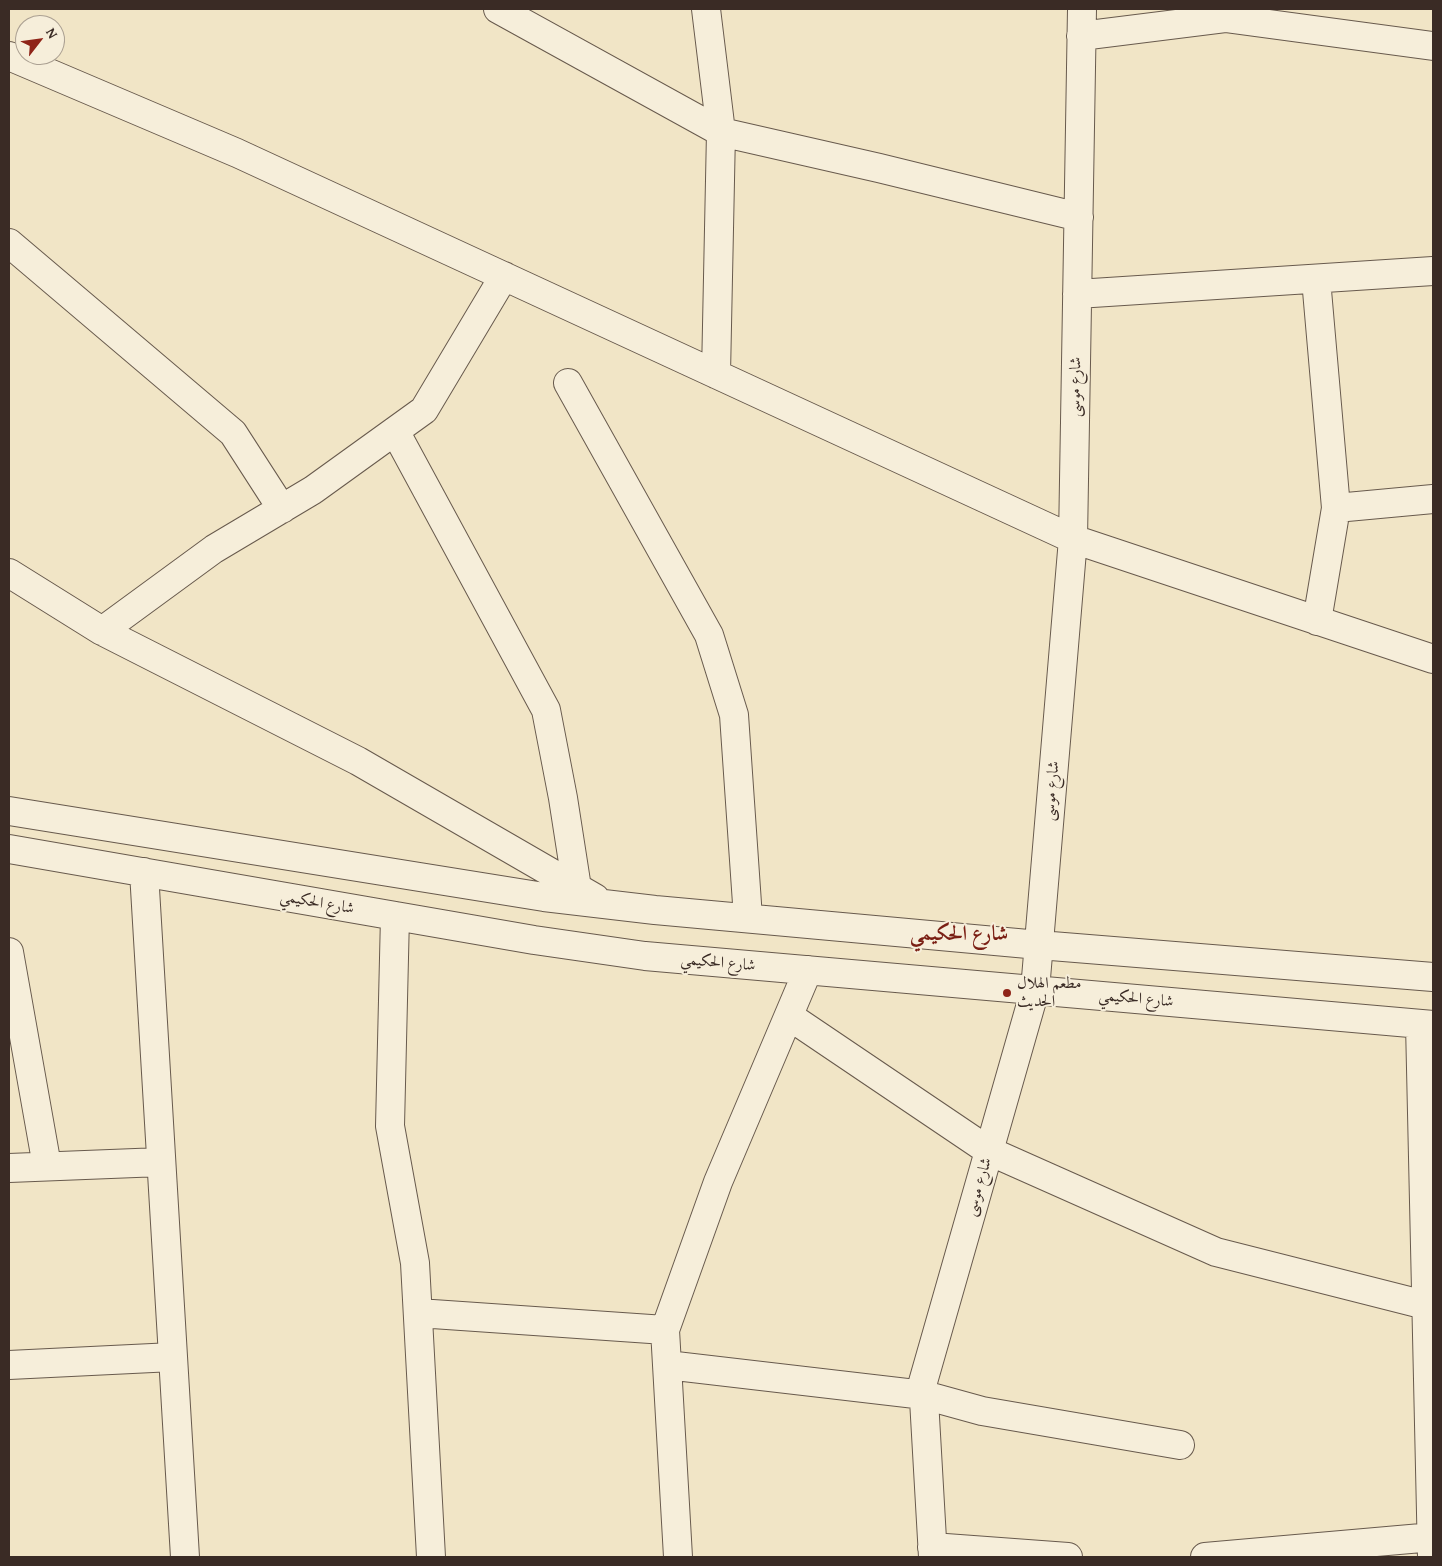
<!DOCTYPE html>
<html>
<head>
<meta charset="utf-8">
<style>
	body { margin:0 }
	#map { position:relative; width:1442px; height:1566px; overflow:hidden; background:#f1e5c6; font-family:"Gentium Book Plus",serif }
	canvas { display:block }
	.frame { position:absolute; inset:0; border:10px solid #3a2b25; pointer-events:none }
	.north { position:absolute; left:15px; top:15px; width:50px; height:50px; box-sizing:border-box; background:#f6eeda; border:1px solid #aba092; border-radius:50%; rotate:60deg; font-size:14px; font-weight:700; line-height:20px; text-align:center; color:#3a2b25 }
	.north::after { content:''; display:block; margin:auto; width:18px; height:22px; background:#8f2418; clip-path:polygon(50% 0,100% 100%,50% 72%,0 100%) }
</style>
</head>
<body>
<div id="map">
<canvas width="1442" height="1566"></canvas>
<div class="frame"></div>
<div class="north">N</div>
</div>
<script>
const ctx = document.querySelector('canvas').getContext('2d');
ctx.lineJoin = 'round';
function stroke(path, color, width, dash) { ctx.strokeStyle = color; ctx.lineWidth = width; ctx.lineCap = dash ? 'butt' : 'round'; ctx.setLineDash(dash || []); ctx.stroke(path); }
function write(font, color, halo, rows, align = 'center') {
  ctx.font = font + ' "Gentium Book Plus",Amiri,serif'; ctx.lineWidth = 4; ctx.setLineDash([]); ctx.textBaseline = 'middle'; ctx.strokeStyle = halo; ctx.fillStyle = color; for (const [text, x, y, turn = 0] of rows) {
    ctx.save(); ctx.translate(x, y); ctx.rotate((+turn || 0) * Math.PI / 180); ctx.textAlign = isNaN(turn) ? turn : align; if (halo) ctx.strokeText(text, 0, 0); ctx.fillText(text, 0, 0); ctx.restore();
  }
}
const minor = new Path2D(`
	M 498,9 L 721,132 L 879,168 L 1079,217
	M 706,9 L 721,132 L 716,374
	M 1081,36 L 1225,18 L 1433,46
	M 9,56 L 237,153 L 1073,539 L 1433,659
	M 9,243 L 233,433 L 282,509
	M 1316,279 L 1336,508 L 1317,621
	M 1077,294 L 1433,271
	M 568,383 L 709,635 L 734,715 L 748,918
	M 395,431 L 546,710 L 563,798 L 577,888
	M 1336,508 L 1433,499
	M 9,573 L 102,631 L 358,761 L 595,898
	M 102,631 L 214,549 L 313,490 L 424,410 L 504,276
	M 9,811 L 544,897 L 655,910 L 1039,945 L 1433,977
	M 9,849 L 534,940 L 645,956 L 1433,1025
	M 144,872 L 185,1557
	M 395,916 L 390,1126 L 415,1263 L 431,1557
	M 9,952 L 47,1166
	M 789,1016 L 989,1151 L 1216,1252 L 1425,1305
	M 1420,1024 L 1432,1557
	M 9,1168 L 161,1162
	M 418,1313 L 665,1330
	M 9,1365 L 173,1357
	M 667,1365 L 924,1395 L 982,1411 L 1180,1445
	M 932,1547 L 1068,1557
	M 678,1557 L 665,1330 L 718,1182 L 808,970
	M 933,1557 L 923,1382 L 1035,990 L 1073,539 L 1082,9
	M 1205,1557 L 1433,1537`);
const markers = [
	[1007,993,5,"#8f2418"]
];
const streetNames = [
	["شارع موسى",1076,387,-89],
	["شارع موسى",1052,791,-85],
	["شارع الحكيمي",317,903,10],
	["شارع الحكيمي",718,963,5],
	["شارع الحكيمي",1136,999,5],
	["شارع موسى",979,1187,-74]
];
const poiNames = [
	["مطعم الهلال",1017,984],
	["الحديث",1017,1002]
];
const districtNames = [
	["شارع الحكيمي",959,935]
];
stroke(minor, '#685a4d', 30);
stroke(minor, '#f6eeda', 28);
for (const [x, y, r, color] of markers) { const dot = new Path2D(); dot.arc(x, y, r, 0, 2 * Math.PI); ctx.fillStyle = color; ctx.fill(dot); stroke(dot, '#f6eeda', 2); }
write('16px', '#3a2b25', '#f6eeda', streetNames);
write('16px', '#3a2b25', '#f6eeda', poiNames, 'left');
write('bold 21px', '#7a1f14', '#f6eeda', districtNames);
</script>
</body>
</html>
